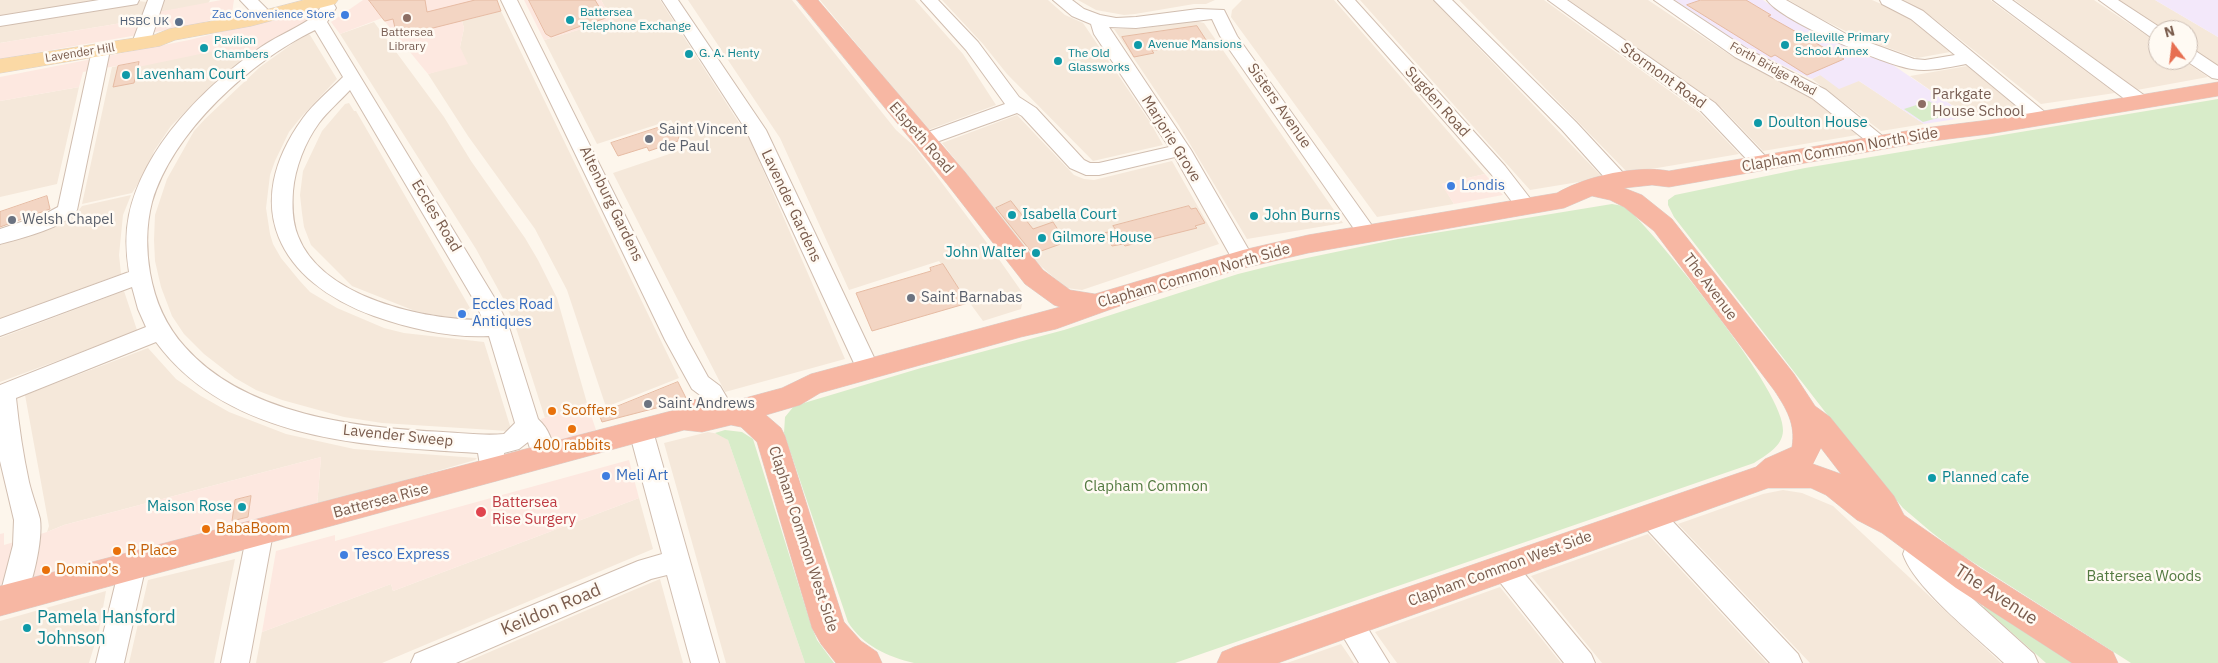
<!DOCTYPE html>
<html>
<head>
<meta charset="utf-8">
<style>
	body { margin:0 }
	#map { position:relative; width:2218px; height:663px; overflow:hidden; background:#fdf6ec; font-family:"IBM Plex Sans",sans-serif }
	canvas { display:block }
	.north { position:absolute; left:2148px; top:20px; width:50px; height:50px; box-sizing:border-box; background:#fffaf3; border:1px solid #cabbb1; border-radius:50%; rotate:345deg; font-size:14px; font-weight:700; line-height:20px; text-align:center; color:#7a5c4d }
	.north::after { content:''; display:block; margin:auto; width:18px; height:22px; background:#e76f51; clip-path:polygon(50% 0,100% 100%,50% 72%,0 100%) }
</style>
</head>
<body>
<div id="map">
<canvas width="2218" height="663"></canvas>
<div class="north">N</div>
</div>
<script>
const ctx = document.querySelector('canvas').getContext('2d');
ctx.lineJoin = 'round';
function fillPath(path, color) { ctx.fillStyle = color; ctx.fill(path, 'evenodd'); }
function stroke(path, color, width, dash) { ctx.strokeStyle = color; ctx.lineWidth = width; ctx.lineCap = dash ? 'butt' : 'round'; ctx.setLineDash(dash || []); ctx.stroke(path); }
function write(font, color, halo, rows, align = 'center') {
  ctx.font = font + ' "IBM Plex Sans",sans-serif'; ctx.lineWidth = 5; ctx.setLineDash([]); ctx.textBaseline = 'middle'; ctx.strokeStyle = halo; ctx.fillStyle = color; for (const [text, x, y, turn = 0] of rows) {
    ctx.save(); ctx.translate(x, y); ctx.rotate((+turn || 0) * Math.PI / 180); ctx.textAlign = isNaN(turn) ? turn : align; if (halo) ctx.strokeText(text, 0, 0); ctx.fillText(text, 0, 0); ctx.restore();
  }
}
const residential = new Path2D(`
	M 0,0 L 111,0 L 0,18 Z
	M 163,0 L 210,0 L 208,4 L 158,12 Z
	M 601,0 L 660,0 L 750,140 L 845,359 L 725,392 L 613,173 L 687,148 L 671,120 L 597,144 L 544,40 L 612,20 Z
	M 688,0 L 792,0 L 896,130 L 914,146 L 930,167 L 996,255 L 1024,295 L 1021,309 L 983,321 L 939,261 L 849,290 L 780,138 Z
	M 820,0 L 915,0 L 963,54 L 996,105 L 928,130 Z
	M 942,0 L 1048,0 L 1065,15 L 1083,23 L 1150,122 L 1163,145 L 1093,161 L 1007,74 L 983,44 Z
	M 1078,0 L 1215,0 L 1206,4 L 1194,4 L 1135,14 L 1124,15 L 1096,10 Z
	M 1242,0 L 1334,0 L 1485,174 L 1442,184 L 1454,204 L 1377,217 L 1231,17 L 1232,10 Z
	M 1360,0 L 1433,0 L 1603,178 L 1530,190 Z
	M 1459,0 L 1544,0 L 1700,113 L 1739,154 L 1628,173 Z
	M 1569,0 L 1648,0 L 1730,55 L 1801,90 L 1857,135 L 1763,151 L 1722,108 Z
	M 1789,0 L 1872,0 L 1902,13 L 1950,52 L 1917,58 L 1855,36 L 1814,15 Z
	M 1903,0 L 1990,0 L 2115,93 L 2041,104 L 1932,17 Z
	M 2015,0 L 2094,0 L 2158,43 L 2158,60 L 2183,60 L 2208,77 L 2137,90 Z
	M 2119,0 L 2155,0 L 2218,37 L 2218,66 L 2188,46 L 2188,30 L 2164,30 Z
	M 137,1 L 148,2 L 140,20 L 0,43 L 0,23 Z
	M 501,11 L 679,378 L 606,407 L 567,290 L 535,229 L 468,136 L 428,74 L 444,69 L 460,47 L 464,28 L 462,21 Z
	M 1195,21 L 1204,23 L 1343,223 L 1247,239 L 1178,124 L 1114,29 L 1137,29 Z
	M 374,22 L 444,117 L 471,161 L 525,238 L 538,260 L 557,298 L 587,403 L 545,418 L 517,331 L 504,300 L 476,249 L 340,34 Z
	M 306,34 L 310,35 L 337,79 L 302,116 L 289,132 L 275,161 L 270,175 L 266,208 L 270,234 L 273,244 L 281,258 L 299,280 L 310,292 L 337,308 L 384,328 L 404,333 L 484,342 L 511,429 L 508,431 L 382,423 L 344,417 L 282,400 L 256,390 L 235,378 L 204,354 L 184,334 L 172,316 L 161,287 L 155,261 L 154,240 L 155,215 L 167,179 L 194,131 L 205,119 L 260,67 Z
	M 224,49 L 249,55 L 208,89 L 171,126 L 154,151 L 144,175 L 132,193 L 82,204 L 112,67 Z
	M 1967,66 L 2018,108 L 1969,117 L 1910,76 Z
	M 1820,75 L 1859,81 L 1924,124 L 1881,131 L 1812,79 Z
	M 79,87 L 57,184 L 0,197 L 0,101 Z
	M 349,103 L 354,111 L 356,111 L 470,308 L 467,310 L 469,314 L 463,320 L 415,311 L 352,286 L 311,245 L 304,227 L 302,213 L 300,195 L 303,171 L 322,131 L 345,104 Z
	M 1017,115 L 1074,175 L 1084,179 L 1094,180 L 1172,161 L 1219,244 L 1082,290 L 1066,288 L 1035,261 L 942,143 Z
	M 131,195 L 123,215 L 119,255 L 121,274 L 0,319 L 0,244 L 61,224 L 75,215 L 82,206 Z
	M 124,291 L 137,330 L 130,334 L 0,382 L 0,338 Z
	M 148,348 L 176,379 L 201,396 L 229,412 L 286,434 L 354,449 L 477,458 L 475,460 L 317,506 L 321,457 L 64,525 L 47,532 L 49,526 L 25,395 Z
	M 708,432 L 719,434 L 728,440 L 805,663 L 726,663 L 664,443 Z
	M 1783,490 L 1802,493 L 1833,506 L 2001,663 L 1810,663 L 1678,524 L 1763,494 Z
	M 639,498 L 653,549 L 382,663 L 256,663 L 262,632 L 391,584 L 393,591 Z
	M 1648,534 L 1717,609 L 1767,663 L 1602,663 L 1531,576 Z
	M 235,559 L 214,663 L 129,663 L 148,580 Z
	M 660,579 L 683,663 L 464,663 L 629,592 Z
	M 1500,587 L 1561,663 L 1397,663 L 1375,632 Z
	M 106,591 L 99,630 L 89,663 L 0,663 L 0,621 Z
	M 1341,644 L 1354,663 L 1287,663 Z`);
const commercial = new Path2D(`
	M 221,0 L 234,0 L 232,13 L 195,25 L 0,59 L 0,43 L 140,20 L 158,12 Z
	M 363,0 L 497,0 L 501,11 L 462,21 L 464,28 L 460,47 L 468,64 L 428,74 L 382,18 L 340,34 L 331,22 Z
	M 524,0 L 601,0 L 613,20 L 544,40 Z
	M 302,12 L 310,15 L 306,21 L 249,55 L 224,49 L 138,67 L 138,62 L 83,72 L 79,87 L 0,101 L 0,77 L 189,40 Z
	M 1485,174 L 1503,195 L 1454,204 L 1441,184 Z
	M 587,403 L 596,430 L 555,444 L 546,438 L 541,419 Z
	M 321,457 L 317,506 L 0,591 L 0,534 L 4,533 L 4,545 L 47,532 L 64,525 Z
	M 629,460 L 639,498 L 393,591 L 391,584 L 262,632 L 276,551 L 335,535 L 335,541 Z`);
const education = new Path2D(`
	M 1675,0 L 1763,0 L 1785,15 L 1819,33 L 1893,65 L 1969,117 L 1924,124 L 1859,81 L 1839,89 L 1820,75 L 1812,79 L 1760,55 L 1742,45 Z
	M 2155,0 L 2218,0 L 2218,37 L 2184,17 Z`);
const green = new Path2D(`
	M 2218,99 L 2218,663 L 2131,663 L 1957,552 L 1930,531 L 1903,508 L 1857,453 L 1674,217 L 1668,205 L 1668,200 L 1675,195 L 1805,168 Z
	M 1929,101 L 1949,115 L 1923,122 L 1904,109 Z
	M 1612,204 L 1623,206 L 1631,212 C 1661,241 1787,394 1783,431 C 1782,447 1766,455 1754,463 L 1175,663 L 914,663 C 888,657 862,645 848,622 L 784,433 L 785,417 L 794,406 L 921,368 L 1064,330 L 1238,274 L 1278,264 L 1398,239 Z
	M 725,430 L 742,432 L 753,439 L 811,625 L 817,640 L 834,663 L 805,663 L 728,440 L 715,433 Z
	M 1988,605 L 2076,663 L 2046,663 L 1983,607 Z`);
const building = new Path2D(`
	M 369,0 L 425,0 L 427,12 L 475,0 L 497,0 L 501,11 L 397,37 L 393,19 L 385,21 Z
	M 529,0 L 595,0 L 606,18 L 597,21 L 598,23 L 582,28 L 581,26 L 551,37 L 546,34 Z
	M 1701,0 L 1746,0 L 1771,15 L 1768,16 L 1844,59 L 1807,75 L 1775,55 L 1771,57 L 1687,5 Z
	M 1197,26 L 1208,43 L 1189,47 L 1188,44 L 1152,51 L 1154,53 L 1134,57 L 1122,37 Z
	M 139,62 L 134,83 L 113,87 L 118,66 Z
	M 669,124 L 681,127 L 678,141 L 649,151 L 647,147 L 618,156 L 611,143 Z
	M 47,196 L 50,209 L 0,227 L 0,212 Z
	M 1011,201 L 1033,229 L 1053,222 L 1066,242 L 1033,254 L 996,208 Z
	M 1189,206 L 1191,209 L 1196,208 L 1205,223 L 1195,226 L 1197,228 L 1125,246 L 1123,244 L 1112,246 L 1104,233 L 1116,230 L 1113,226 Z
	M 943,264 L 968,303 L 872,331 L 856,293 L 931,271 L 930,268 Z
	M 678,382 L 687,400 L 602,422 L 599,414 Z
	M 251,496 L 248,517 L 232,521 L 235,500 Z`);
const minor = new Path2D(`
	M 99,0 L 139,0 L 137,4 L 131,5 L 0,26 L 0,16 Z
	M 148,0 L 164,0 L 150,43 L 147,47 L 135,47 L 132,43 Z
	M 240,0 L 258,0 L 274,16 L 271,20 L 259,20 Z
	M 316,0 L 332,1 L 336,8 L 327,22 L 497,302 L 509,327 L 538,419 C 550,430 552,441 556,457 L 553,464 L 544,467 L 535,464 L 528,442 L 519,449 L 504,453 L 505,471 L 502,478 L 493,481 L 484,478 L 481,471 L 478,453 C 366,446 229,441 156,342 L 16,398 C 19,427 23,454 29,482 C 32,495 37,507 40,519 C 43,542 32,585 23,605 L 13,609 L 3,605 L 0,595 L 13,545 L 14,520 L 0,461 L 0,385 L 146,327 L 138,309 L 132,287 L 0,336 L 0,319 L 129,272 C 126,253 125,234 129,215 C 144,146 205,86 261,47 C 279,35 300,27 317,14 L 320,8 ZM 315,30 L 343,77 C 329,91 314,103 303,118 C 239,206 279,282 374,316 C 411,329 450,338 489,336 L 515,423 L 504,434 C 484,436 463,433 443,432 C 357,428 245,415 185,347 C 165,325 155,301 150,273 C 146,249 146,225 152,202 C 173,131 251,61 315,30 ZM 350,90 L 475,302 L 483,320 C 425,320 322,298 298,236 C 292,221 292,206 293,191 C 295,168 305,142 319,123 C 328,111 340,101 350,90 Z
	M 501,0 L 517,0 L 687,339 L 708,377 L 720,386 L 730,403 L 726,409 L 718,412 L 710,409 L 704,398 L 692,389 L 665,340 Z
	M 662,0 L 678,0 L 766,130 L 879,368 L 875,374 L 867,377 L 859,374 L 746,130 Z
	M 921,0 L 938,0 L 978,42 L 1019,97 L 1036,108 L 1084,160 L 1090,163 L 1099,163 L 1169,147 L 1094,34 L 1091,24 L 1072,16 L 1053,0 L 1072,0 L 1084,9 L 1100,15 L 1116,18 L 1136,17 L 1198,9 L 1224,10 L 1237,36 L 1378,234 L 1375,239 L 1368,241 L 1361,239 L 1220,36 L 1212,19 L 1136,28 L 1109,27 L 1191,150 L 1254,259 L 1251,264 L 1243,266 L 1235,264 L 1175,157 L 1099,175 L 1086,175 L 1070,168 L 1022,116 L 1017,113 L 931,144 L 924,146 L 917,144 L 914,140 L 917,136 L 1005,104 L 966,50 Z
	M 1338,0 L 1355,0 L 1505,166 L 1536,206 L 1533,211 L 1526,213 L 1519,211 L 1491,174 Z
	M 1434,0 L 1452,0 L 1576,122 L 1627,177 L 1630,182 L 1627,187 L 1620,188 L 1613,187 L 1562,130 Z
	M 1548,0 L 1567,0 L 1715,103 L 1768,159 L 1771,163 L 1768,167 L 1761,169 L 1754,167 L 1701,111 Z
	M 1654,0 L 1673,0 L 1747,49 L 1826,90 L 1891,143 L 1888,147 L 1881,149 L 1874,147 L 1812,98 L 1735,57 Z
	M 1767,0 L 1786,0 L 1846,34 L 1914,59 L 1925,60 L 1955,55 L 1911,19 L 1882,4 L 1880,0 L 1901,0 L 1923,11 L 2052,118 L 2050,122 L 2043,124 L 2036,122 L 1966,64 C 1949,67 1930,72 1912,69 C 1885,65 1781,21 1767,0 Z
	M 1993,0 L 2012,0 L 2148,98 L 2150,102 L 2148,106 L 2141,108 L 2134,106 Z
	M 2099,0 L 2118,0 L 2164,30 L 2158,30 L 2158,39 L 2152,38 Z
	M 101,45 L 107,46 L 110,50 L 77,210 C 67,227 19,239 0,244 L 0,229 L 45,214 L 58,207 L 92,50 L 95,46 Z
	M 2188,49 L 2194,50 L 2218,66 L 2218,79 L 2212,78 L 2185,60 L 2188,60 Z
	M 641,421 L 650,424 L 653,431 L 719,663 L 691,663 L 667,575 L 651,579 L 456,663 L 411,663 L 415,654 L 638,561 L 662,554 L 629,431 L 632,424 Z
	M 1651,505 L 1660,508 L 1798,654 L 1802,663 L 1770,663 L 1642,524 L 1638,516 L 1642,508 Z
	M 260,522 L 269,525 L 273,533 L 249,663 L 221,663 L 247,533 L 251,525 Z
	M 1919,533 L 1928,536 L 1932,544 L 1929,554 L 1943,572 L 2034,654 L 2038,663 L 2004,663 C 1977,637 1914,588 1903,554 L 1910,536 Z
	M 133,554 L 142,557 L 146,565 L 124,663 L 96,663 L 120,565 L 124,557 Z
	M 1504,557 L 1513,560 L 1591,654 L 1595,663 L 1564,663 L 1495,576 L 1491,568 L 1495,560 Z
	M 1349,611 L 1359,614 L 1389,663 L 1359,663 L 1335,623 L 1339,614 Z`);
const major = new Path2D(`
	M 304,0 L 338,0 L 335,4 L 251,26 L 175,40 L 160,46 L 0,73 L 0,59 L 154,35 L 169,29 L 250,14 Z`);
const highway = new Path2D(`
	M 797,0 L 818,0 L 965,172 L 1043,270 L 1070,290 L 1095,294 L 1243,250 L 1308,235 L 1557,193 C 1586,176 1637,165 1669,171 L 1924,128 L 1989,120 L 2218,82 L 2218,96 L 1989,134 L 1924,142 L 1669,187 L 1652,185 L 1624,188 L 1642,195 L 1672,219 L 1794,374 L 1815,406 L 1830,417 L 1894,496 L 1904,515 L 1980,568 L 2113,652 L 2118,663 L 2072,663 L 1956,588 L 1882,533 L 1857,520 L 1826,495 L 1811,488 L 1768,488 L 1278,663 L 1217,663 L 1222,652 L 1234,647 L 1756,467 L 1765,459 L 1792,447 C 1796,424 1786,408 1774,390 L 1654,231 L 1624,207 L 1610,200 L 1592,196 L 1564,208 L 1308,253 L 1244,268 L 1142,298 L 1056,329 L 1021,337 L 820,393 L 800,405 L 766,415 L 781,428 L 785,436 L 844,622 L 861,641 L 877,652 L 882,663 L 836,663 L 821,644 L 812,628 L 757,442 L 741,427 L 731,425 L 702,432 L 684,430 L 0,616 L 0,586 L 675,410 C 687,402 695,396 709,401 L 712,407 L 782,388 L 811,374 L 1060,307 L 1054,305 L 1025,284 L 947,184 ZM 1821,448 L 1841,474 L 1813,464 Z`);
const markers = [
	[345,15,5,"#3f7fe0"],
	[407,18,5,"#8d6e63"],
	[570,20,5,"#0f9aa8"],
	[179,22,5,"#5c6f8a"],
	[1138,45,5,"#0f9aa8"],
	[1785,45,5,"#0f9aa8"],
	[204,48,5,"#0f9aa8"],
	[689,54,5,"#0f9aa8"],
	[1058,61,5,"#0f9aa8"],
	[126,75,5,"#0f9aa8"],
	[1922,104,5,"#8d6e63"],
	[1758,123,5,"#0f9aa8"],
	[649,139,5,"#6b7280"],
	[1451,186,5,"#3f7fe0"],
	[1012,215,5,"#0f9aa8"],
	[1254,216,5,"#0f9aa8"],
	[12,220,5,"#6b7280"],
	[1042,238,5,"#0f9aa8"],
	[1036,253,5,"#0f9aa8"],
	[911,298,5,"#6b7280"],
	[462,314,5,"#3f7fe0"],
	[648,404,5,"#6b7280"],
	[552,411,5,"#e8710a"],
	[572,429,5,"#e8710a"],
	[606,476,5,"#3f7fe0"],
	[1932,478,5,"#0f9aa8"],
	[242,507,5,"#0f9aa8"],
	[481,512,6,"#e0444e"],
	[206,529,5,"#e8710a"],
	[117,551,5,"#e8710a"],
	[344,555,5,"#3f7fe0"],
	[46,570,5,"#e8710a"],
	[27,628,5,"#0f9aa8"]
];
const farCulturenames = [
	["Battersea",580,13],
	["Telephone Exchange",580,27],
	["Belleville Primary",1795,38],
	["School Annex",1795,52],
	["Pavilion",214,41],
	["Chambers",214,55],
	["Avenue Mansions",1148,45],
	["G. A. Henty",699,54],
	["The Old",1068,54],
	["Glassworks",1068,68]
];
const farShopnames = [
	["Zac Convenience Store",335,15]
];
const farServicenames = [
	["HSBC UK",169,22]
];
const farEducationnames = [
	["Battersea",407,33],
	["Library",407,47]
];
const farStreetnames = [
	["Lavender Hill",80,53,-9],
	["Forth Bridge Road",1773,69,29]
];
const cultureNames = [
	["Lavenham Court",136,75],
	["Doulton House",1768,123],
	["Isabella Court",1022,215],
	["John Burns",1264,216],
	["Gilmore House",1052,238],
	["John Walter",1026,253,"right"],
	["Planned cafe",1942,478],
	["Maison Rose",232,507,"right"]
];
const streetNames = [
	["Stormont Road",1663,76,36],
	["Sugden Road",1437,102,48],
	["Sisters Avenue",1279,106,55],
	["Elspeth Road",921,138,49],
	["Marjorie Grove",1171,139,58],
	["Clapham Common North Side",1840,150,-10],
	["Altenburg Gardens",611,204,64],
	["Lavender Gardens",791,206,65],
	["Eccles Road",436,216,59],
	["Clapham Common North Side",1194,276,-16],
	["The Avenue",1710,287,53],
	["Lavender Sweep",398,436,6],
	["Battersea Rise",381,501,-15],
	["Clapham Common West Side",803,539,72],
	["Clapham Common West Side",1500,569,-20]
];
const educationNames = [
	["Parkgate",1932,95],
	["House School",1932,112]
];
const worshipNames = [
	["Saint Vincent",659,130],
	["de Paul",659,147],
	["Welsh Chapel",22,220],
	["Saint Barnabas",921,298],
	["Saint Andrews",658,404]
];
const shopNames = [
	["Londis",1461,186],
	["Eccles Road",472,305],
	["Antiques",472,322],
	["Meli Art",616,476],
	["Tesco Express",354,555]
];
const foodNames = [
	["Scoffers",562,411],
	["400 rabbits",572,446,"center"],
	["BabaBoom",216,529],
	["R Place",127,551],
	["Domino's",56,570]
];
const parkNames = [
	["Clapham Common",1146,487],
	["Battersea Woods",2144,577]
];
const healthNames = [
	["Battersea",492,503],
	["Rise Surgery",492,520]
];
const nearStreetnames = [
	["The Avenue",1996,595,33],
	["Keildon Road",551,610,-23]
];
const nearCulturenames = [
	["Pamela Hansford",37,618],
	["Johnson",37,639]
];
fillPath(residential, '#f5e8da');
fillPath(commercial, '#fde8e0');
fillPath(education, '#f3e8fa');
fillPath(green, '#d8ecc9');
fillPath(building, '#f3d5c3');
stroke(building, '#e6bba3', 1);
stroke(minor, '#d1beb0', 2);
stroke(major, '#dad1cd', 1);
stroke(highway, '#dad1cd', 1);
fillPath(minor, '#fff');
fillPath(major, '#fbd9a5');
fillPath(highway, '#f7b7a3');
for (const [x, y, r, color] of markers) { const dot = new Path2D(); dot.arc(x, y, r, 0, 2 * Math.PI); ctx.fillStyle = color; ctx.fill(dot); stroke(dot, '#fffaf3', 2); }
write('12px', '#0d838f', '#fffaf3', farCulturenames, 'left');
write('12px', '#366cbe', '#fffaf3', farShopnames, 'right');
write('12px', '#4e5e75', '#fffaf3', farServicenames, 'right');
write('12px', '#785e54', '#fffaf3', farEducationnames);
write('12px', '#7a5c4d', '#fffaf3', farStreetnames);
write('15px', '#0d838f', '#fffaf3', cultureNames, 'left');
write('15px', '#7a5c4d', '#fffaf3', streetNames);
write('15px', '#785e54', '#fffaf3', educationNames, 'left');
write('15px', '#5b616d', '#fffaf3', worshipNames, 'left');
write('15px', '#366cbe', '#fffaf3', shopNames, 'left');
write('15px', '#c56008', '#fffaf3', foodNames, 'left');
write('15px', '#537a41', '#fffaf3', parkNames);
write('15px', '#be3a42', '#fffaf3', healthNames, 'left');
write('18px', '#7a5c4d', '#fffaf3', nearStreetnames);
write('18px', '#0d838f', '#fffaf3', nearCulturenames, 'left');
</script>
</body>
</html>
